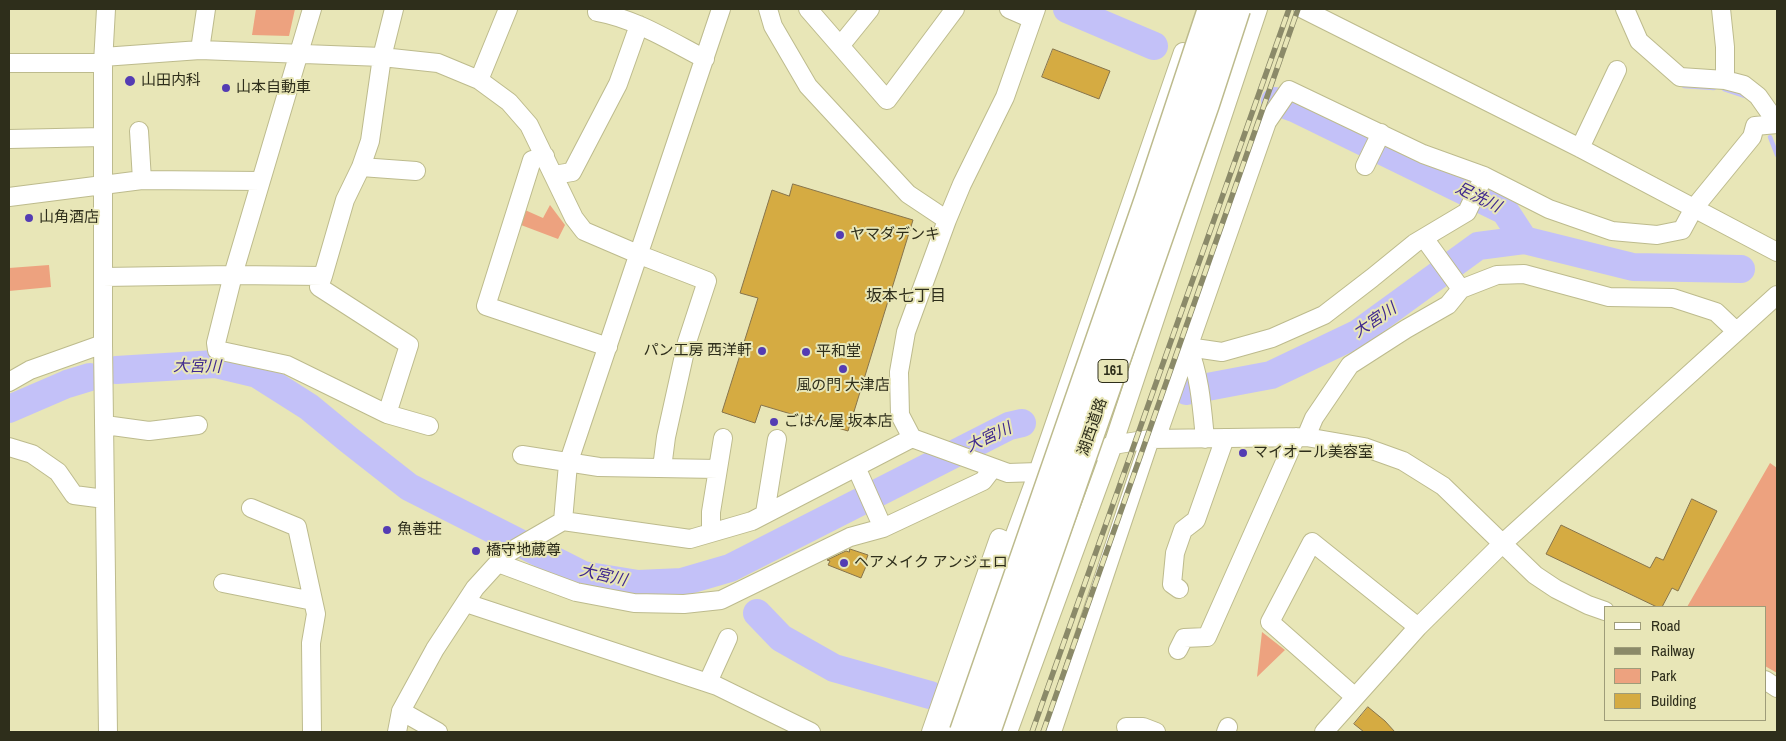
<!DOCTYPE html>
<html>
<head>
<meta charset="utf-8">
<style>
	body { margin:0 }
	#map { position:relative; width:1786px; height:741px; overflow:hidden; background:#e8e6b7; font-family:"Archivo Narrow",sans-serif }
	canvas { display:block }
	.frame { position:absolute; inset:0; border:10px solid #2e2e1b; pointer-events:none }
	.legend { position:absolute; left:1604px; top:606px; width:162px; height:115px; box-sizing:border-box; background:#e8e6b7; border:1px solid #9e9c79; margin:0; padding:6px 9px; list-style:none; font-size:15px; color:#2e2e1b }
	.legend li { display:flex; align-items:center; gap:10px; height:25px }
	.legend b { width:25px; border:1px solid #9e9c79 }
</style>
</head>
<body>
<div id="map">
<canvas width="1786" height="741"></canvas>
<div class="frame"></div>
<ul class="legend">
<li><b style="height:6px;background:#fff"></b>Road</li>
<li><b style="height:6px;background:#8b8a69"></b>Railway</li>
<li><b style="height:14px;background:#eda27f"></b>Park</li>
<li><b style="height:14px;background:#d5ab42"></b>Building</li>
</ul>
</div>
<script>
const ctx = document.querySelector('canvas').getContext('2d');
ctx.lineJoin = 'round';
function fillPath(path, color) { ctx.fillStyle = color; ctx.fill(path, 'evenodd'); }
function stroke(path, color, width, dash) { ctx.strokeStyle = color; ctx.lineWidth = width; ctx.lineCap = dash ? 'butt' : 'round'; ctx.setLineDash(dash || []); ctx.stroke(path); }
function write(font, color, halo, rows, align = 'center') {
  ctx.font = font + ' "Archivo Narrow","Noto Sans JP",sans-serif'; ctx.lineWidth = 4; ctx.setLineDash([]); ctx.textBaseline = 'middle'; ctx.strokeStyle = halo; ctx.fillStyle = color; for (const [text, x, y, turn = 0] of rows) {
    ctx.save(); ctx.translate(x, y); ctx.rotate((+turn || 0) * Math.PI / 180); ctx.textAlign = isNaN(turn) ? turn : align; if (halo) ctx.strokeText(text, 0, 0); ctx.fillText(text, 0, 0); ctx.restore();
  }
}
const green = new Path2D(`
	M 256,9 L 295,9 L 289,36 L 252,35 Z
	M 550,205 L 565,225 L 558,239 L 521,225 L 525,210 L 543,218 Z
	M 49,265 L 51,287 L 9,291 L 9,268 Z
	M 1770,463 L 1777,468 L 1777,673 L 1765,666 L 1765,607 L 1687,607 Z
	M 1262,632 L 1285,650 L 1257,677 Z`);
const stream = new Path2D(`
	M 1684,86 L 1714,88
	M 1724,89 L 1745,96
	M 1770,137 L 1777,155`);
const river = new Path2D(`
	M 1067,9 L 1154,46
	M 1275,101 L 1294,108 L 1505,211 L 1524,240 L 1633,267 L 1741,269
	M 116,370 L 215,364 L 257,374 L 309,407 L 349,440 L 409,487 L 583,575 L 638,584 L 682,582 L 730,568 L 1009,426 L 1022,423
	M 1186,391 L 1271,375 L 1357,334 L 1478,246 L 1524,240
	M 9,409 L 67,384 L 90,377
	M 757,613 L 781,638 L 834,668 L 930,695`);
const building = new Path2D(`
	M 1053,49 L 1110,71 L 1099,99 L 1042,77 Z
	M 793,184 L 913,220 L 848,431 L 761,405 L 755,423 L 722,412 L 758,298 L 740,293 L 772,190 L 789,196 Z
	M 1692,499 L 1717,511 L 1678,591 L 1672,588 L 1662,607 L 1657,607 L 1546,554 L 1561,525 L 1650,568 L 1656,557 L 1663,560 Z
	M 850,549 L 868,555 L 865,563 L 867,564 L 861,578 L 828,565 L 830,561 L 827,560 L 846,551 L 849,552 Z
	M 1368,707 L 1385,721 L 1395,732 L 1364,732 L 1354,724 Z`);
const minor = new Path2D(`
	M 106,9 L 103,63 L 103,344 L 108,732
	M 312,9 L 233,275 L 216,343 L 217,350 L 287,365 L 387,414 L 429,426
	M 768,9 L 773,26 L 808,86 L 908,194 L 947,220
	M 808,9 L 887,100 L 955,9
	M 1009,9 L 1032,19
	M 1036,9 L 1005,97 L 962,184 L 947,220 L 906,332 L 899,372 L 900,415 L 912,438 L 1008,473 L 1038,472 L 1113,445 L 1150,439 L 1306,437 L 1364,447 L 1403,461 L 1443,486 L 1535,575 L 1556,589 L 1588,605 L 1605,611
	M 1303,9 L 1580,148 L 1777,252
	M 1625,9 L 1639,41 L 1680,77 L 1725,80 L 1744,85 L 1758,96 L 1777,123
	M 1721,9 L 1725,47 L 1725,80
	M 597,12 C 636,19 670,41 705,59
	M 840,46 L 870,9
	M 200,50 L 206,9
	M 103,57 L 200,50 L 382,57 L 438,63 L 479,80 L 509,102 L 529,125 L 574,218 L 584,231 L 640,255 L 707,281 L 687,342 L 666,437 L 662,468
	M 9,63 L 103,63
	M 479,80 L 508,9
	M 139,131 L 142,180
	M 9,139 L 103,137
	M 1580,148 L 1617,70
	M 545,156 L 532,160 L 486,306 L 608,347
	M 1365,166 L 1381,133
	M 361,167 L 416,171
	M 554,175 L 572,172 L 618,84 L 639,25
	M 9,197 L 142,180 L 261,181
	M 1424,238 L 1461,289
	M 323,276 L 319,287 L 409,345 L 387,414
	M 103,277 L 233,275 L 323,276 L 345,200 L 361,167 L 370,141 L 382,57 L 394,9
	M 9,382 L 30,370 L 103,344
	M 105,425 L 149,431 L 198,425
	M 1306,437 L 1314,418 L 1350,365 L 1406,329 L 1448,305 L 1461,289 L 1497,275 L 1524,274 L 1609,297 L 1673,298 L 1716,312 L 1736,331
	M 1156,439 L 1267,122 L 1289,90 L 1423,154 L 1484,176 L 1549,209 L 1612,231 L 1657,235 L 1682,230 L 1694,208 L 1752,137 L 1755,126 L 1777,124
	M 1205,439 C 1202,408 1200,376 1188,347 L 1222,352 L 1272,338 L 1324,315 L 1372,278 L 1415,243 L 1467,212 L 1484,176
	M 9,447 L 32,454 L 58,472 L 74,495 L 105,499
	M 522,455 L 599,467 L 718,469
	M 856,467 L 883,528
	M 251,508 L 297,527 L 316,614 L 311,643 L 312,732
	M 765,513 L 777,439
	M 563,521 L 568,464 L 721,9
	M 711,533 L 711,512 L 723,438
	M 498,563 L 576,592 L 634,603 L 684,604 L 721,600 L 850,537 L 883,528 L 983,481 L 993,468
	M 223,583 L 313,601
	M 1179,589 L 1172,584 L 1175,553 L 1183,530 L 1196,520 L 1225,438
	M 466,603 L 717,686 L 811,732
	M 1178,650 L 1184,638 L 1207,637 L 1296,437
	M 1765,680 L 1777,688
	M 708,682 L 728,638
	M 1355,697 L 1270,622 L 1312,542 L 1418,627
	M 401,711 L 438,732
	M 1126,727 L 1143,727 L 1156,732
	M 397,732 L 401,711 L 435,649 L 475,588 L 506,554 L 563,521 L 690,539 L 752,521 L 912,438
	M 931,732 L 999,538 L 1012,544
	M 945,732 L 994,591 L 1038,472 L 1183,52
	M 1008,732 L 1113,445 L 1258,9
	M 1052,732 L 1150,439
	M 1226,732 L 1228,727
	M 1324,732 L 1418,627 L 1502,544 L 1777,295`);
const rail = new Path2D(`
	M 1032,732 L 1289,9
	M 1043,732 L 1298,9`);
const highwayBridge = new Path2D(`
	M 963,732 L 1148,199 L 1211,9
	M 987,732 L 1206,104 L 1237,9`);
const markers = [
	[130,81,6,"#543cb3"],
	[226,88,5,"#543cb3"],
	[29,218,5,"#543cb3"],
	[840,235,5,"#543cb3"],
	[762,351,5,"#543cb3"],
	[806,352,5,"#543cb3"],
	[843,369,5,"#543cb3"],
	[774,422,5,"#543cb3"],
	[1243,453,5,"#543cb3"],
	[387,530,5,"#543cb3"],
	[476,551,5,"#543cb3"],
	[844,563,5,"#543cb3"]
];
const shields = [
	[1113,371,30]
];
const shieldNames = [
	["161",1113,371]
];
const poiNames = [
	["山田内科",141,81],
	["山本自動車",236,88],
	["山角酒店",39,218],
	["ヤマダデンキ",850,235],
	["パン工房 西洋軒",752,351,"right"],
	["平和堂",816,352],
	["風の門 大津店",843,386,"center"],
	["ごはん屋 坂本店",784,422],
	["マイオール美容室",1253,453],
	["魚善荘",397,530],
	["橋守地蔵尊",486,551],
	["ヘアメイク アンジェロ",854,563]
];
const streetNames = [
	["湖西道路",1093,427,-71]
];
const waterNames = [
	["足洗川",1478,198,26],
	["大宮川",1375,321,-34],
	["大宮川",197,367,1],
	["大宮川",989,438,-25],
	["大宮川",603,576,13]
];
const neighbourhoodNames = [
	["坂本七丁目",906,297]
];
fillPath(green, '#eda27f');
stroke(stream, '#c3c1f8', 4.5);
stroke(river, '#c3c1f8', 28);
fillPath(building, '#d5ab42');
stroke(building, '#87744b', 1);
stroke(minor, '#bdbb8d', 20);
stroke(minor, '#fff', 18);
stroke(rail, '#8b8a69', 5.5);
stroke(rail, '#e8e6b7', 4, [11]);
stroke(highwayBridge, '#bdbb8d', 29, []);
stroke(highwayBridge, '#fff', 26);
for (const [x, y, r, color] of markers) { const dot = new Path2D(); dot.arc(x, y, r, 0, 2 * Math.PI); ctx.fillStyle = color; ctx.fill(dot); stroke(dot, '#e8e6b7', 2); }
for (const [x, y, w] of shields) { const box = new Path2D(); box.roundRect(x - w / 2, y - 11.5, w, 23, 4); ctx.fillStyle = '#e8e6b7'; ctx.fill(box); stroke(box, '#2e2e1b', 1); }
write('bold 14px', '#2e2e1b', null, shieldNames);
write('15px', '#2e2e1b', '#e8e6b7', poiNames, 'left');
write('15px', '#2e2e1b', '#e8e6b7', streetNames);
write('italic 16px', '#3f288f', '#e8e6b7', waterNames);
write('16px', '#2e2e1b', '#e8e6b7', neighbourhoodNames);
</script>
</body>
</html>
